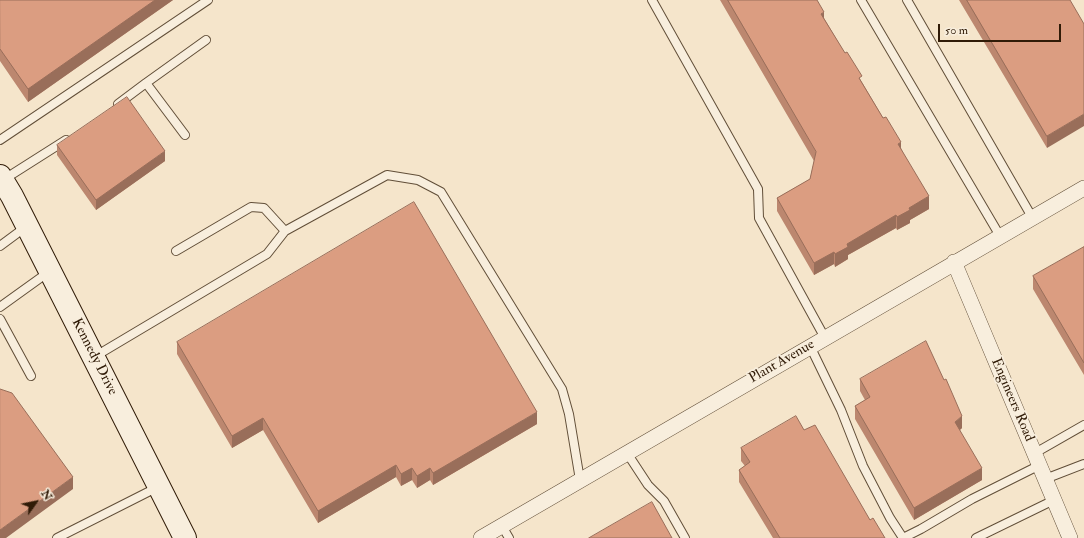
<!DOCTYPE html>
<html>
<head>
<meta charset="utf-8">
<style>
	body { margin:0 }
	#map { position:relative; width:1084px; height:538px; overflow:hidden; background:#f5e5cb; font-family:"IM FELL Double Pica",serif }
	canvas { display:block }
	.north { position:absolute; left:16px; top:482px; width:40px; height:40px; -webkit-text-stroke:3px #f8eedd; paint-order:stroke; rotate:57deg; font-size:11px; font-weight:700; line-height:16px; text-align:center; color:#301b07 }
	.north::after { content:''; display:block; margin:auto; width:14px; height:18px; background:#301b07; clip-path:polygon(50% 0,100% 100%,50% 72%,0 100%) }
	.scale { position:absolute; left:938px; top:24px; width:123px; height:18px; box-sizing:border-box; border:2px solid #301b07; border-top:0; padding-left:5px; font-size:12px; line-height:14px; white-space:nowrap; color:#301b07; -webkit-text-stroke:3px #f8eedd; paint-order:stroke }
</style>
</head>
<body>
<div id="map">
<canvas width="1084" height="538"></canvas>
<div class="north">N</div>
<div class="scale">50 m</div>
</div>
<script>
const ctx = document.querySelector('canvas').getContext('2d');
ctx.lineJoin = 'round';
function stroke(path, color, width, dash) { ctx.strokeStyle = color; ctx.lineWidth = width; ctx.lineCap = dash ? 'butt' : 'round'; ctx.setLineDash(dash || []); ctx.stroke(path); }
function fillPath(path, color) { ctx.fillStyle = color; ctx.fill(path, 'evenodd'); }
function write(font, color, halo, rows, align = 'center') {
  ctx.font = font + ' "IM FELL Double Pica",serif'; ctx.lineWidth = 3.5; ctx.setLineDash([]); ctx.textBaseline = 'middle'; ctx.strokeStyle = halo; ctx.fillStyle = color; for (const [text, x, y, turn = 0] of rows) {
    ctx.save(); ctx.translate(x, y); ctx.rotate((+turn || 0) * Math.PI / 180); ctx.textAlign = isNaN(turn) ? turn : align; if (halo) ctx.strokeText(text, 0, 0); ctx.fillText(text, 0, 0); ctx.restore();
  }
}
const lane = new Path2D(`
	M 652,0 L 758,189 L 759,218 L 825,338
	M 861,0 L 1000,236
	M 907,0 L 1032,217
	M 146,83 L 206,40
	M 118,104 L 146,83 L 185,135
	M 0,140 L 208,0
	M 3,180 L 66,140
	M 0,246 L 27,226
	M 176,251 L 251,207 L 264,208 L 285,231
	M 0,307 L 50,271
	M 0,319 L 31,376
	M 810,346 L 841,410 L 863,466 L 890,518 L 903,538 L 921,529 L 972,499 L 1040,465
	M 94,357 L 267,254 L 285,231 L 387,175 L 418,180 L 441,192 L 562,389 L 569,414 L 580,480
	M 627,453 L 648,485 L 664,501 L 685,538
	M 1035,453 L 1084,425
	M 1045,479 L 1084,464
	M 502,526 L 509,538
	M 57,538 L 158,487
	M 976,538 L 1054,500`);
const street = new Path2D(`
	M 954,262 L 1070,538
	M 481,538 L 1084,188`);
const secondary = new Path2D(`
	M 0,176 L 12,196 L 185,538`);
const wall = new Path2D(`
	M 0,0 L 173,0 L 28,102 L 0,61 Z
	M 720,0 L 817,0 L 824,18 L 901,148 L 929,209 L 910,220 L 910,223 L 897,230 L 896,228 L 848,255 L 848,259 L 835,267 L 834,264 L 814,275 L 777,211 L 777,198 L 810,179 L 814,161 Z
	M 959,0 L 1070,0 L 1047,148 Z
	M 57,145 L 165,161 L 96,210 L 57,155 Z
	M 1084,247 L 1084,375 L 1033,289 L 1033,276 Z
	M 177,342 L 537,424 L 433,485 L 430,480 L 417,488 L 412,480 L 401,486 L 396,477 L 318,523 L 263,430 L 232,448 L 177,354 Z
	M 860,379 L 962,428 L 960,430 L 982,480 L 914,520 L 855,419 L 855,406 L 865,400 L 860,391 Z
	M 804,430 L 870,520 L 885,538 L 773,538 L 739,482 L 739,470 L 745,466 L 741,461 L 741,448 Z`);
const shadedWall = new Path2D(`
	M 155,0 L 173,0 L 28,102 L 28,89 Z
	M 824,12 L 824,25 L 821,14 Z
	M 1084,114 L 1084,126 L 1047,148 L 1047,136 Z
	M 901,142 L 901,155 L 898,144 Z
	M 165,151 L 165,161 L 96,210 L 96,200 Z
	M 929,196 L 929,209 L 910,220 L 910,223 L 897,230 L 897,217 L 909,208 Z
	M 896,215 L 896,228 L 848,255 L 848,259 L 835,267 L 835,254 L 847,244 Z
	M 834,252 L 834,264 L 814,275 L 814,263 Z
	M 537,412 L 537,424 L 433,485 L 433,473 Z
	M 962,416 L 962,428 L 955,434 L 955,422 Z
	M 263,418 L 263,430 L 232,448 L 232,436 Z
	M 396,465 L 396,477 L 318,523 L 318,511 Z
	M 412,468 L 412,480 L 401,486 L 401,474 Z
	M 430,468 L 430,480 L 417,488 L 417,476 Z
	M 982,468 L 982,480 L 914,520 L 914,508 Z
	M 73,477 L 73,489 L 6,538 L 0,538 L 0,530 Z`);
const building = new Path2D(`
	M 0,0 L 155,0 L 28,89 L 0,49 Z
	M 728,0 L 817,0 L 824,12 L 821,14 L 845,53 L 847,52 L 862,76 L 859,78 L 883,118 L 886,117 L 901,142 L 898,144 L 929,196 L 909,208 L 910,210 L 897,217 L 896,215 L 847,244 L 848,247 L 835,254 L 834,252 L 814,263 L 777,198 L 810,179 L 816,152 Z
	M 967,0 L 1070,0 L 1084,24 L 1084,114 L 1047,136 Z
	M 127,97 L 165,151 L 96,200 L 57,145 Z
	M 414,202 L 537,412 L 433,473 L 430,468 L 417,476 L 412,468 L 401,474 L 396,465 L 318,511 L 263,418 L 232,436 L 177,342 Z
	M 1084,247 L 1084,363 L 1033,276 Z
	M 926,341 L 944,380 L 946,379 L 962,416 L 955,422 L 982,468 L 914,508 L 855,406 L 870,397 L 860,379 Z
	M 0,389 L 12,393 L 73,477 L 0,530 Z
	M 796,416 L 804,430 L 815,425 L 870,520 L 873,518 L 885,538 L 780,538 L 739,470 L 750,462 L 741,448 Z
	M 652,502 L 672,538 L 589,538 Z`);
const streetNames = [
	["Kennedy Drive",94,357,63],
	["Plant Avenue",782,362,-30],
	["Engineers Road",1012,400,67]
];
stroke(lane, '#614e38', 10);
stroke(street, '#614e38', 16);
stroke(secondary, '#301b07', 24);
stroke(lane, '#f8eedd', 8);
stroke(street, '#f8eedd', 15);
stroke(secondary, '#f8eedd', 22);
fillPath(wall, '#bc876f');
fillPath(shadedWall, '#996e5a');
fillPath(building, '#db9d81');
stroke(building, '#996e5a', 1);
write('14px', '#301b07', '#f8eedd', streetNames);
</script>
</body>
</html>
